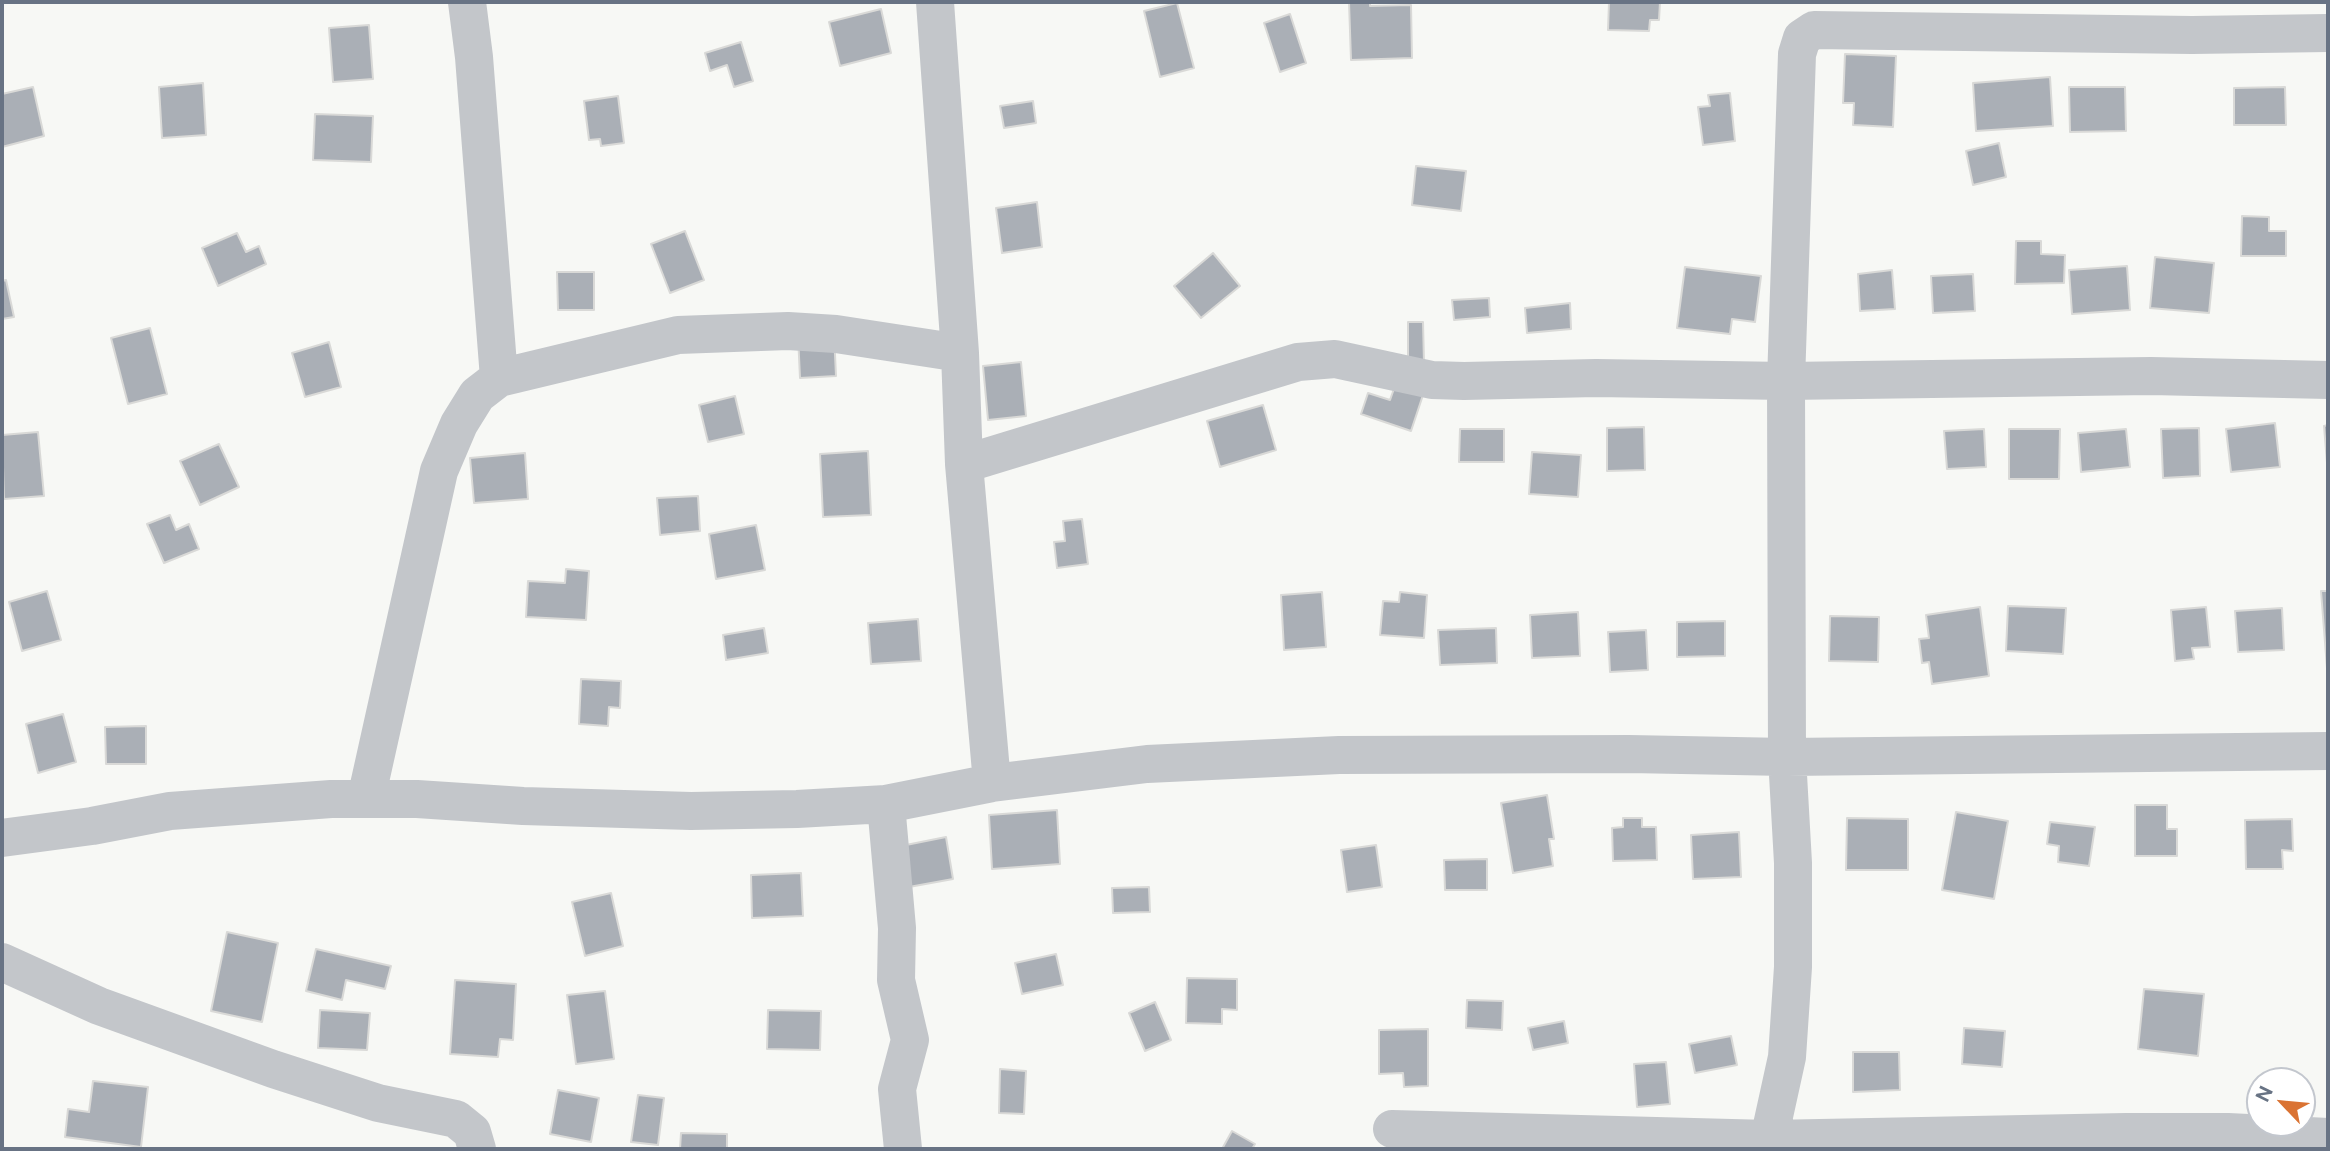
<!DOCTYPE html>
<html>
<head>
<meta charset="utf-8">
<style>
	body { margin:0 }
	#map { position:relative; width:2330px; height:1151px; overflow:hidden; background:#f7f8f5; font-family:"Public Sans",sans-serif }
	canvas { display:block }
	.frame { position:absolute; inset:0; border:4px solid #687384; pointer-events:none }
	.north { position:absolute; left:2246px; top:1067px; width:70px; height:70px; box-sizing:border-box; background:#fff; border:2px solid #c3c7ce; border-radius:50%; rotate:296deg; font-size:19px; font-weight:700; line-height:28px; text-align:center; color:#687384 }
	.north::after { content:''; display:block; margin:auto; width:24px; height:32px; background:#da7333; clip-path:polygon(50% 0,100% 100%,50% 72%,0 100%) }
</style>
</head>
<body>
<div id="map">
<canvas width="2330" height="1151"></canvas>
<div class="frame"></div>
<div class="north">N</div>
</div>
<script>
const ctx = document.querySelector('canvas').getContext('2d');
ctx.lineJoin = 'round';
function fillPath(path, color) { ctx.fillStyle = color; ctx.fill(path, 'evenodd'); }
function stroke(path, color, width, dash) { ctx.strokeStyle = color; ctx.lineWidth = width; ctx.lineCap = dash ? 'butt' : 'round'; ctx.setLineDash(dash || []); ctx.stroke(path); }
const building = new Path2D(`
	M 1349,2 L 1370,2 L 1370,6 L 1411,5 L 1412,58 L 1351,60 Z
	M 1609,2 L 1660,2 L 1659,20 L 1650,20 L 1649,31 L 1608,30 Z
	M 1177,3 L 1194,68 L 1160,77 L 1144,11 Z
	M 881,9 L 891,53 L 840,66 L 829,22 Z
	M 1290,14 L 1306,63 L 1280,72 L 1264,23 Z
	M 369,25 L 373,79 L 333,82 L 329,28 Z
	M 741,42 L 753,81 L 734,87 L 727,65 L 710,71 L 705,53 Z
	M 1845,54 L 1896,56 L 1893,127 L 1853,125 L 1854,103 L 1843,103 Z
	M 2050,77 L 2053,126 L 1976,131 L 1973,83 Z
	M 203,83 L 206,135 L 162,138 L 159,87 Z
	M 33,87 L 44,136 L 2,147 L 2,94 Z
	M 2069,87 L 2125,87 L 2126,131 L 2070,132 Z
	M 2285,87 L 2286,125 L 2234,125 L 2234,88 Z
	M 1730,93 L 1735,141 L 1703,145 L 1698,107 L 1710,106 L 1708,95 Z
	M 618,96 L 624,143 L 601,146 L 600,139 L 589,140 L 584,101 Z
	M 1033,101 L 1036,123 L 1004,128 L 1000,106 Z
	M 315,114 L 373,116 L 371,162 L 313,160 Z
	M 1999,143 L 2006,177 L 1973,185 L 1966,151 Z
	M 1416,166 L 1466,171 L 1461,211 L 1412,205 Z
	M 1037,202 L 1042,247 L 1002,253 L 996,208 Z
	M 2242,216 L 2269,217 L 2269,231 L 2286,231 L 2286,256 L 2241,256 Z
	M 685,231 L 704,280 L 670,293 L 651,244 Z
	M 237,233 L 246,252 L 259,246 L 266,264 L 218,286 L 202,248 Z
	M 2016,241 L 2041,241 L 2041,254 L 2065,255 L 2064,283 L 2015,284 Z
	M 1213,253 L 1240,286 L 1201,318 L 1174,286 Z
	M 2155,257 L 2214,263 L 2209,313 L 2150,308 Z
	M 2127,266 L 2130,310 L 2072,314 L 2069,270 Z
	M 1685,267 L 1761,276 L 1755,322 L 1732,319 L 1730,334 L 1677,328 Z
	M 1892,270 L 1895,309 L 1860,311 L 1858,274 Z
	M 557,272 L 594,272 L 594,310 L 558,310 Z
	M 1973,274 L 1975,311 L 1933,313 L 1931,276 Z
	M 6,280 L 14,317 L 2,319 L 2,281 Z
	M 1489,298 L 1490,317 L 1454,320 L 1452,300 Z
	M 1570,303 L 1571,329 L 1527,333 L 1525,308 Z
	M 1408,322 L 1423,322 L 1424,363 L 1408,363 Z
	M 150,328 L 167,394 L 128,404 L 111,338 Z
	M 834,333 L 836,376 L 800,378 L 798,335 Z
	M 329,342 L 341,387 L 305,397 L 292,353 Z
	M 1021,362 L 1026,416 L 988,420 L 983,366 Z
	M 1396,383 L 1424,392 L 1411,431 L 1361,414 L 1368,393 L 1390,400 Z
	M 735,396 L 744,434 L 708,442 L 699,405 Z
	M 1263,405 L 1276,450 L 1220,467 L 1207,421 Z
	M 2275,423 L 2280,467 L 2231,472 L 2226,429 Z
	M 2328,425 L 2328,462 L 2327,463 L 2324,426 Z
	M 1644,427 L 1645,470 L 1607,471 L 1607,428 Z
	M 2199,428 L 2200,476 L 2163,478 L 2161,429 Z
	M 1460,429 L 1504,429 L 1504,462 L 1459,462 Z
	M 1984,429 L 1986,467 L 1947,469 L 1944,431 Z
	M 2009,429 L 2060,429 L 2059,479 L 2009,479 Z
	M 2126,429 L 2130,467 L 2081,472 L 2078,433 Z
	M 38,432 L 44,496 L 4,499 L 2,435 Z
	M 219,444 L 239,487 L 200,505 L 180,461 Z
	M 868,451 L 871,515 L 823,517 L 820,454 Z
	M 1532,452 L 1581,455 L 1578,497 L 1529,494 Z
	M 525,453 L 528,499 L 474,503 L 470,458 Z
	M 698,496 L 700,531 L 660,535 L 657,498 Z
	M 170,515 L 176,530 L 189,524 L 199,549 L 164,563 L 147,524 Z
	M 1082,519 L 1088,564 L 1057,568 L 1054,542 L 1065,541 L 1063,521 Z
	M 756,525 L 765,570 L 716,579 L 709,534 Z
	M 566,569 L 589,571 L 586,620 L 526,617 L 528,581 L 565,583 Z
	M 47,591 L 61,640 L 22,651 L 9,602 Z
	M 2321,591 L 2328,591 L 2328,681 Z
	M 1322,592 L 1326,647 L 1284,650 L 1281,595 Z
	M 1400,592 L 1427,595 L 1424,638 L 1380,635 L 1383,601 L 1399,602 Z
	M 2008,606 L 2066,608 L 2063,654 L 2006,651 Z
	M 1980,607 L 1989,676 L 1932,684 L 1929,662 L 1922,663 L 1919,639 L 1929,638 L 1926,615 Z
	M 2206,607 L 2210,647 L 2192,648 L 2194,659 L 2175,661 L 2171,610 Z
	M 2282,608 L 2284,650 L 2238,652 L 2235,611 Z
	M 1578,612 L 1580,656 L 1532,658 L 1530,615 Z
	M 1830,616 L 1879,617 L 1878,662 L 1829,661 Z
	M 918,619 L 921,661 L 871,664 L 868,623 Z
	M 1725,621 L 1725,656 L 1677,657 L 1677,622 Z
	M 764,628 L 768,653 L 726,660 L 723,635 Z
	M 1496,628 L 1497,663 L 1440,665 L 1438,630 Z
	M 1646,630 L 1648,670 L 1610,672 L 1608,632 Z
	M 581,679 L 621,681 L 620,708 L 609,707 L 608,726 L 579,724 Z
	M 63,714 L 76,762 L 38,773 L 26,724 Z
	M 146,726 L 146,764 L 106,764 L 105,727 Z
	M 1547,795 L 1554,839 L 1549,839 L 1553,866 L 1513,873 L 1501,803 Z
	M 2135,805 L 2167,805 L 2167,829 L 2177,829 L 2177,856 L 2135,856 Z
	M 1057,810 L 1060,864 L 992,869 L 989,815 Z
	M 1956,812 L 2008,821 L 1994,899 L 1942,890 Z
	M 1623,818 L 1642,818 L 1642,827 L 1656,827 L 1657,860 L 1613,861 L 1612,828 L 1623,827 Z
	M 1847,818 L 1908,819 L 1908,870 L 1846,870 Z
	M 2292,819 L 2293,851 L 2282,850 L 2283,869 L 2246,869 L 2245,820 Z
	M 2050,822 L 2095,827 L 2089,866 L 2058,862 L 2059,846 L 2047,844 Z
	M 1739,832 L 1741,877 L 1693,879 L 1691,835 Z
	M 946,837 L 953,879 L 909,887 L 901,846 Z
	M 1376,845 L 1382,887 L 1347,892 L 1341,850 Z
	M 1487,859 L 1487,890 L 1445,890 L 1444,860 Z
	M 801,873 L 803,916 L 752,918 L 751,875 Z
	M 1149,887 L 1150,912 L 1113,913 L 1112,888 Z
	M 611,893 L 623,946 L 585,956 L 572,902 Z
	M 227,932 L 278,943 L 262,1022 L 211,1011 Z
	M 316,949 L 391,966 L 385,989 L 346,980 L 342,1000 L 306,991 Z
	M 1056,954 L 1063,985 L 1022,994 L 1015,963 Z
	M 1187,978 L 1237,979 L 1237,1010 L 1222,1009 L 1222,1024 L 1186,1023 Z
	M 455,980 L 516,984 L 513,1040 L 500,1039 L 498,1057 L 450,1054 Z
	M 2144,989 L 2204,994 L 2198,1056 L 2138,1049 Z
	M 605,991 L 614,1059 L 576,1064 L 567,995 Z
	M 1467,1000 L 1503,1001 L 1502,1030 L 1466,1028 Z
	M 1155,1002 L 1171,1040 L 1145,1051 L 1129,1013 Z
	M 320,1010 L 370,1013 L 367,1050 L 318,1048 Z
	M 768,1010 L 821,1011 L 820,1050 L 767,1049 Z
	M 1564,1021 L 1568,1043 L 1533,1050 L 1528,1028 Z
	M 1964,1028 L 2005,1031 L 2002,1067 L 1962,1064 Z
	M 1428,1029 L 1428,1086 L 1404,1087 L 1403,1073 L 1379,1074 L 1379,1030 Z
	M 1731,1036 L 1737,1065 L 1695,1073 L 1689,1044 Z
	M 1853,1052 L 1899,1052 L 1900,1090 L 1853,1092 Z
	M 1666,1062 L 1670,1104 L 1637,1107 L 1634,1064 Z
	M 1000,1069 L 1026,1071 L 1024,1114 L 999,1113 Z
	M 93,1081 L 148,1087 L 141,1147 L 65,1137 L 68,1109 L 89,1112 Z
	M 558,1090 L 599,1098 L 591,1142 L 550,1134 Z
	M 638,1095 L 664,1098 L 658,1145 L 631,1142 Z
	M 1232,1131 L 1255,1144 L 1252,1149 L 1222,1149 Z
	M 681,1133 L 727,1134 L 727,1149 L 680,1149 Z`);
const minor = new Path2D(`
	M 467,2 L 474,57 L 499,378
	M 935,2 L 960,353 L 964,464 L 992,783
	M 964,464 L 1298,362 L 1335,359 L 1432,380 L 1464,381 L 1596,378 L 1786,381 L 2151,376 L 2328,380
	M 366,799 L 439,471 L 459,424 L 477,395 L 499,378 L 678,335 L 788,331 L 836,334 L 960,353
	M 886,804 L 897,928 L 896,980 L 910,1040 L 897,1089 L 903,1149
	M 2,838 L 92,826 L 170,811 L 331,799 L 417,799 L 523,806 L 691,811 L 797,809 L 886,804 L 992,783 L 1147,764 L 1339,755 L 1629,754 L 1787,757 L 2328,751
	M 2,962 L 99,1006 L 273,1069 L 378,1103 L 456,1119 L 472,1132 L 477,1149
	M 1392,1129 L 1769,1139 L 2126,1132 L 2228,1132 L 2328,1137
	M 1771,1149 L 1769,1139 L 1787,1057 L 1793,967 L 1793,863 L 1787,757 L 1786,381 L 1797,54 L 1802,38 L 1814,30 L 2192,35 L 2328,33`);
fillPath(building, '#aaafb6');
stroke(building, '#d9d9d7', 2);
stroke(minor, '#c3c6ca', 38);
</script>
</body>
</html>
